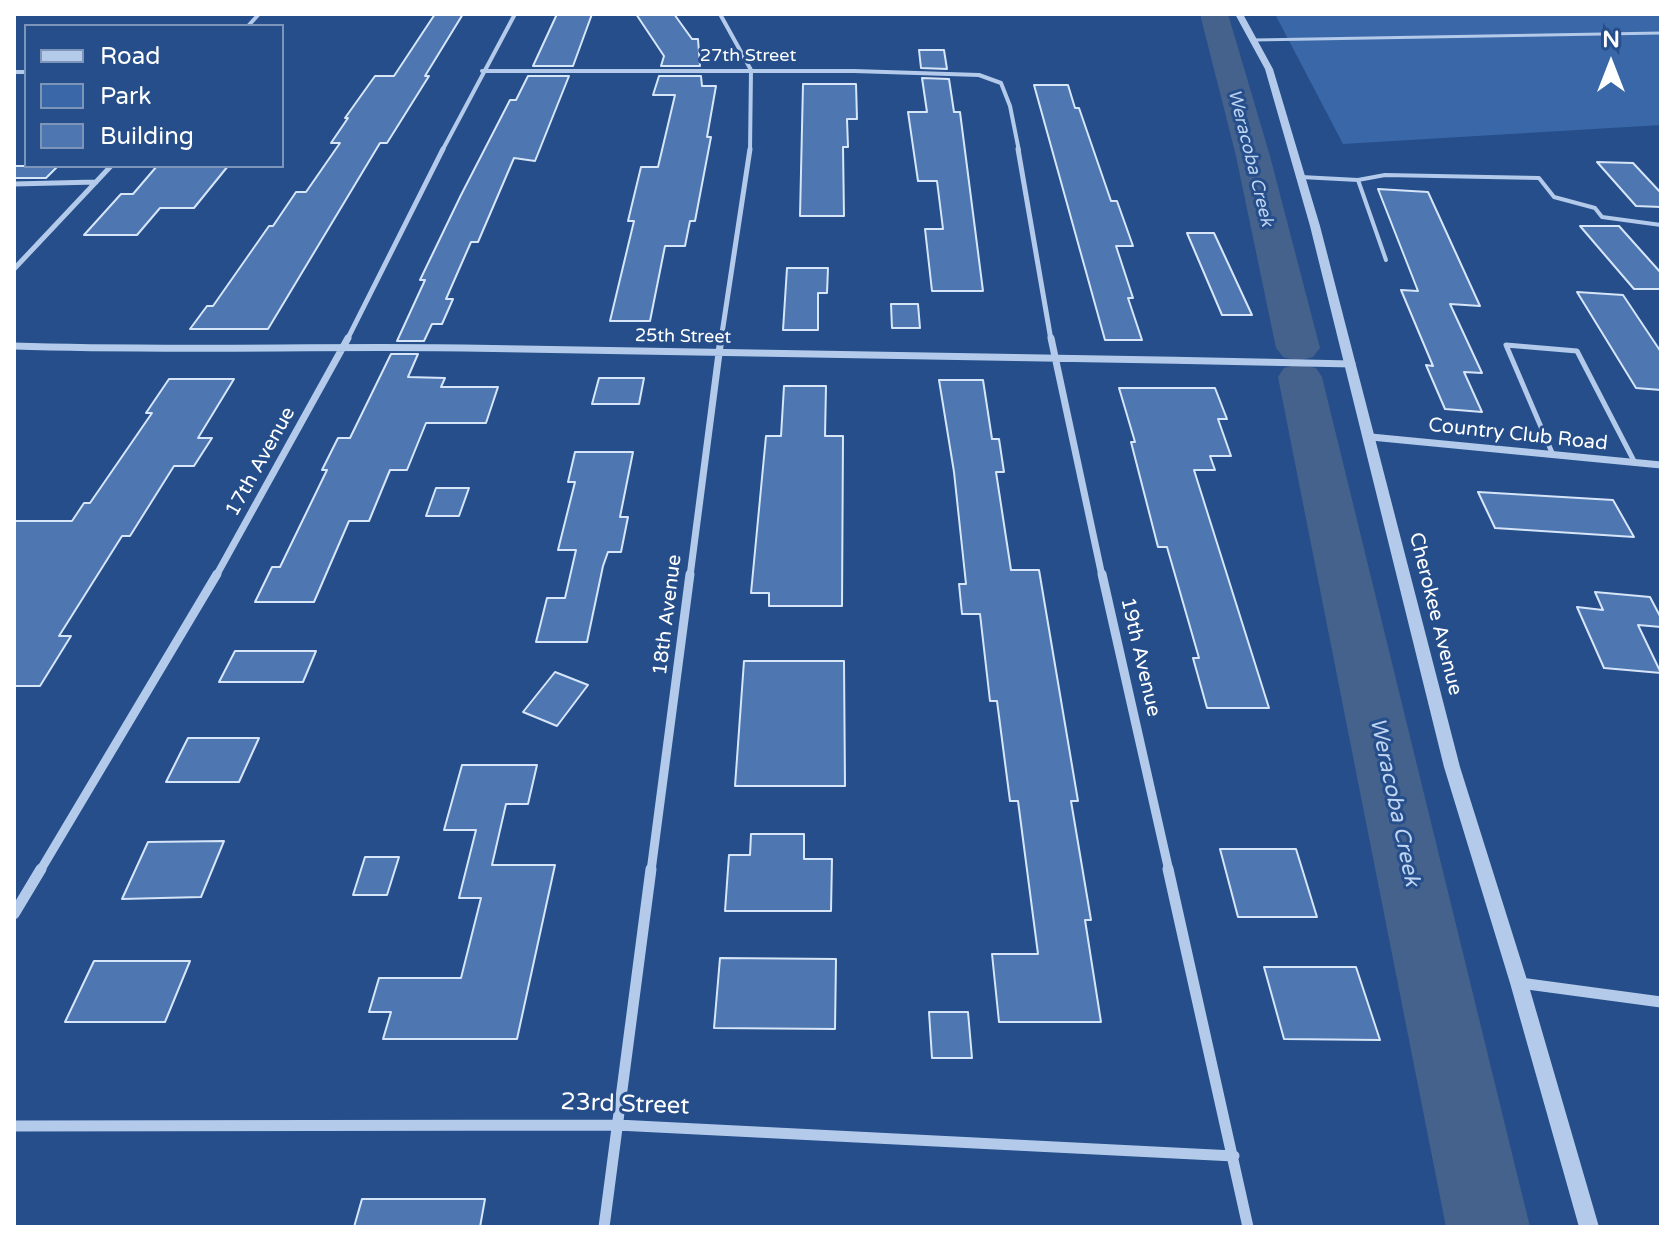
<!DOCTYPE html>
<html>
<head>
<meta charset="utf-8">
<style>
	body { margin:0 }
	#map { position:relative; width:1675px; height:1241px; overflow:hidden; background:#254e8a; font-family:"Varela Round",sans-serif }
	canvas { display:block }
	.frame { position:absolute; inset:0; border:16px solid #fff; pointer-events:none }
	.legend { position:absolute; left:24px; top:24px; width:260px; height:144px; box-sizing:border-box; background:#254e8a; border:2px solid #7c95b9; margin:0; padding:10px 14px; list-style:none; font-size:24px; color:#fff }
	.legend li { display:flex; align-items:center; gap:16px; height:40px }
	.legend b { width:40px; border:2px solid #7c95b9 }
	.north { position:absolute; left:1571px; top:24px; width:80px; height:80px; -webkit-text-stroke:6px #254e8a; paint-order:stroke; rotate:0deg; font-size:22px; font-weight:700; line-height:32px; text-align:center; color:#fff }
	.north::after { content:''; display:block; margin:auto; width:28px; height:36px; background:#fff; clip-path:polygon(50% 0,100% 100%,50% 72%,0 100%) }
</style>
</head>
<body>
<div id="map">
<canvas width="1675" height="1241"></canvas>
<div class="frame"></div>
<ul class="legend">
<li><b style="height:10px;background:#b3caea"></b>Road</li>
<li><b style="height:22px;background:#3a67a7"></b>Park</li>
<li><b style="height:22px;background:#4e77b2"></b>Building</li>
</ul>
<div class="north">N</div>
</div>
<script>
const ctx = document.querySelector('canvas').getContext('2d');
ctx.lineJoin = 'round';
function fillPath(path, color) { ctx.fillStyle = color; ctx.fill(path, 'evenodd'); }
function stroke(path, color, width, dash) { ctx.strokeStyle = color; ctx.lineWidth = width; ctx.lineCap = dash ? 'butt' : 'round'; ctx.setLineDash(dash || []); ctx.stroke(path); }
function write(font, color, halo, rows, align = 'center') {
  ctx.font = font + ' "Varela Round",sans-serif'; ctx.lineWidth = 6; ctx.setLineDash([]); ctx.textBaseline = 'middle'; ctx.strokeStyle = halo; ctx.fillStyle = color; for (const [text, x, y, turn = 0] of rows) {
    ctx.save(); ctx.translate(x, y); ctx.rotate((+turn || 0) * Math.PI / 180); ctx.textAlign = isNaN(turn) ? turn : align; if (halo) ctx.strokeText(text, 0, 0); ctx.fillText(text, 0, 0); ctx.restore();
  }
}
const green = new Path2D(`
	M 1275,14 L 1661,14 L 1661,125 L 1343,144 Z`);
const river = new Path2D(`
	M 1200,14 L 1228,14 L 1270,156 L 1320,348 L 1313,357 L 1298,361 L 1283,357 L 1276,348 L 1236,156 Z
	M 1300,364 L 1316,368 L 1322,377 L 1530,1227 L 1446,1227 L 1278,377 L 1284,368 Z`);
const building = new Path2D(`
	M 435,14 L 463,14 L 425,76 L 429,76 L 387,143 L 380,143 L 268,329 L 190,329 L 207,306 L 213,306 L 269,226 L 273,226 L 296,192 L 306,192 L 340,143 L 331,143 L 348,118 L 345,118 L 375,76 L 394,76 Z
	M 557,14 L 592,14 L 573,66 L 533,66 Z
	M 636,14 L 674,14 L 692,39 L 698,39 L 700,66 L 661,66 L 664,56 Z
	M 919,50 L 944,50 L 947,69 L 921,68 Z
	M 528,76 L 569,76 L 535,161 L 514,158 L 478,242 L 471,242 L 446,299 L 453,299 L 442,324 L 432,324 L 424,341 L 397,341 L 425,280 L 420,280 L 461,195 L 510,100 L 516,100 Z
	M 659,76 L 701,76 L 702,86 L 716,86 L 707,137 L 711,137 L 695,221 L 690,221 L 685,246 L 665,246 L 650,321 L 610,321 L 634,221 L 628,221 L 641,167 L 658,167 L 675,95 L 653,95 Z
	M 922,78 L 949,79 L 954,112 L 960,112 L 983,291 L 932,291 L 925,229 L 943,229 L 937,181 L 918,181 L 908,112 L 927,112 Z
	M 803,84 L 856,84 L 857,119 L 847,119 L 848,147 L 843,147 L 844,216 L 800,216 Z
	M 1034,85 L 1068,85 L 1075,108 L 1079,108 L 1111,201 L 1117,201 L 1133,246 L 1116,246 L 1133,298 L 1128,298 L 1142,340 L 1105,340 Z
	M 1597,162 L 1633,163 L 1661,193 L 1661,207 L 1636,206 Z
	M 14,166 L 58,166 L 46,178 L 14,178 Z
	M 157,166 L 228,166 L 194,208 L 160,208 L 137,235 L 84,235 L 121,194 L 133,194 Z
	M 1378,189 L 1428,192 L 1480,306 L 1450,304 L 1482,373 L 1464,372 L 1482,412 L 1445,409 L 1426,365 L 1433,366 L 1401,290 L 1418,291 Z
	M 1580,226 L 1619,226 L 1661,273 L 1661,289 L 1634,289 Z
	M 1187,233 L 1214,233 L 1252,315 L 1222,315 Z
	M 787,268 L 828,268 L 827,293 L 818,293 L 818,330 L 783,330 Z
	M 1577,292 L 1623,295 L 1661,352 L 1661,390 L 1636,388 Z
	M 891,304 L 918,304 L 920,328 L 892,328 Z
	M 391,354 L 418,354 L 408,377 L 445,378 L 441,387 L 498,387 L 486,423 L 426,423 L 407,470 L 390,470 L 369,521 L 349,521 L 314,602 L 255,602 L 272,567 L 280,567 L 327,470 L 322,470 L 338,438 L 350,438 Z
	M 599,378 L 644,378 L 639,404 L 592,404 Z
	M 169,379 L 234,379 L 198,438 L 212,438 L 194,466 L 174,466 L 130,536 L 122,536 L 59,636 L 71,636 L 40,686 L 14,686 L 14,521 L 72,521 L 84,503 L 90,503 L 152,413 L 146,413 Z
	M 939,380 L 983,380 L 992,439 L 999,439 L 1004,472 L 996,472 L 1011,570 L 1039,570 L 1078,801 L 1071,801 L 1091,920 L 1085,920 L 1101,1022 L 999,1022 L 992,954 L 1038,954 L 1018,801 L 1010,801 L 997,701 L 990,701 L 980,614 L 962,614 L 959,584 L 966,584 L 954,472 Z
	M 784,386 L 826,386 L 825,436 L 843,436 L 842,606 L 769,606 L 769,593 L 751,593 L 766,436 L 781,436 Z
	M 1119,388 L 1215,388 L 1227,419 L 1218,419 L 1231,456 L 1210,456 L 1215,470 L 1194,470 L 1269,708 L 1207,708 L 1193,658 L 1199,658 L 1167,547 L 1158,547 L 1131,442 L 1135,442 Z
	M 575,452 L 633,452 L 620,517 L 628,517 L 621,552 L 608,552 L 603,566 L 587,642 L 536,642 L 547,598 L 565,598 L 576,550 L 558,550 L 575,482 L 568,482 Z
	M 436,488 L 469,488 L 459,516 L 426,516 Z
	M 1478,492 L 1613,500 L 1634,537 L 1495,528 Z
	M 1595,592 L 1650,597 L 1661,618 L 1661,627 L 1638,625 L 1661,673 L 1604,668 L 1577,607 L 1603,610 Z
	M 235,651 L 316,651 L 303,682 L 219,682 Z
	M 744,661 L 844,661 L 845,786 L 735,786 Z
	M 555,672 L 588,685 L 557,726 L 523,712 Z
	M 188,738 L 259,738 L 239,782 L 166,782 Z
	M 462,765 L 537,765 L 528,804 L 506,804 L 492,865 L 555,865 L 517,1039 L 383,1039 L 391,1012 L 369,1012 L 379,978 L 461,978 L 481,898 L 459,898 L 476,830 L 444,830 Z
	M 751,834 L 804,834 L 804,859 L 832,859 L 831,911 L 725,911 L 729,855 L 750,855 Z
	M 224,841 L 201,897 L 122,899 L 148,842 Z
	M 1220,849 L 1296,849 L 1317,917 L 1238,917 Z
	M 365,857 L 399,857 L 387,895 L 353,895 Z
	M 720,958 L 836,959 L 835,1029 L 714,1028 Z
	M 94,961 L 190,961 L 165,1022 L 65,1022 Z
	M 1264,967 L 1356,967 L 1380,1040 L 1284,1039 Z
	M 929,1012 L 968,1012 L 972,1058 L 932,1058 Z
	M 362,1199 L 485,1199 L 480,1227 L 354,1227 Z`);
const serviceFar2 = new Path2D(`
	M 1254,40 L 1661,33`);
const serviceFar1 = new Path2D(`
	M 1301,177 L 1358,180 L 1386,260
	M 1358,180 L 1385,175 L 1539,178 L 1554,197 L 1595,208 L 1602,217 L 1661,225`);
const service = new Path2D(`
	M 1553,455 L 1506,345 L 1577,351 L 1635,463`);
const minorFar4 = new Path2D(`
	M 720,14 L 751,70 L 750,151
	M 248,26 L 259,14
	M 482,71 L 854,71 L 979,75 L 1001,83 L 1010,106 L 1019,151
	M 14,72 L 26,72
	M 442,151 L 515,14`);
const minorFar3 = new Path2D(`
	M 1018,149 L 1051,340
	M 14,184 L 96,182
	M 14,269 L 111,166
	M 347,340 L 443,149
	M 721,340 L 750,149`);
const minorFar2 = new Path2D(`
	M 1051,338 L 1102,576
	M 14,346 C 164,351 314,346 464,348 C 760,351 1056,358 1352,364
	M 1371,437 L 1661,465
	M 216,576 L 348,338
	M 690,576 L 721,338`);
const minorFar1 = new Path2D(`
	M 1102,574 L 1169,871
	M 40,871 L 217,574
	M 651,871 L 690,574`);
const minor = new Path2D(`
	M 1168,869 L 1248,1227
	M 14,914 L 41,869
	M 1520,983 L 1661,1002
	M 14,1126 L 617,1125 L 1234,1156
	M 604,1227 L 651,869`);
const tertiary = new Path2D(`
	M 1235,14 L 1243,14 L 1273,69 L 1320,226 L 1460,767 L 1528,983 L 1599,1227 L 1579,1227 L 1510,983 L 1444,767 L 1310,226 L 1265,69 Z`);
const farStreetnames = [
	["27th Street",748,56],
	["25th Street",683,337,1]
];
const farWaternames = [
	["Weracoba Creek",1250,158,76]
];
const streetNames = [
	["Country Club Road",1518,435,6],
	["17th Avenue",261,462,-61],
	["Cherokee Avenue",1435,614,76],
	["18th Avenue",668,615,-83],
	["19th Avenue",1140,657,77]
];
const waterNames = [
	["Weracoba Creek",1394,802,78]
];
const nearStreetnames = [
	["23rd Street",625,1105,2]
];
fillPath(green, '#3a67a7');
fillPath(river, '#45628d');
fillPath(building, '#4e77b2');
stroke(building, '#d7e5f8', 2);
stroke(serviceFar2, '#b3caea', 3);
stroke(serviceFar1, '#b3caea', 4);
stroke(service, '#b3caea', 5);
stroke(minorFar4, '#b3caea', 4);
stroke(minorFar3, '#b3caea', 5);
stroke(minorFar2, '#b3caea', 7);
stroke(minorFar1, '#b3caea', 9);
stroke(minor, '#b3caea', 11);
fillPath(tertiary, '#b3caea');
write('18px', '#fff', '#254e8a', farStreetnames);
write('italic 18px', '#bed4f1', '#254e8a', farWaternames);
write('20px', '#fff', '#254e8a', streetNames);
write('italic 22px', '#bed4f1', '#254e8a', waterNames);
write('24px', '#fff', '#254e8a', nearStreetnames);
</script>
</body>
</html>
